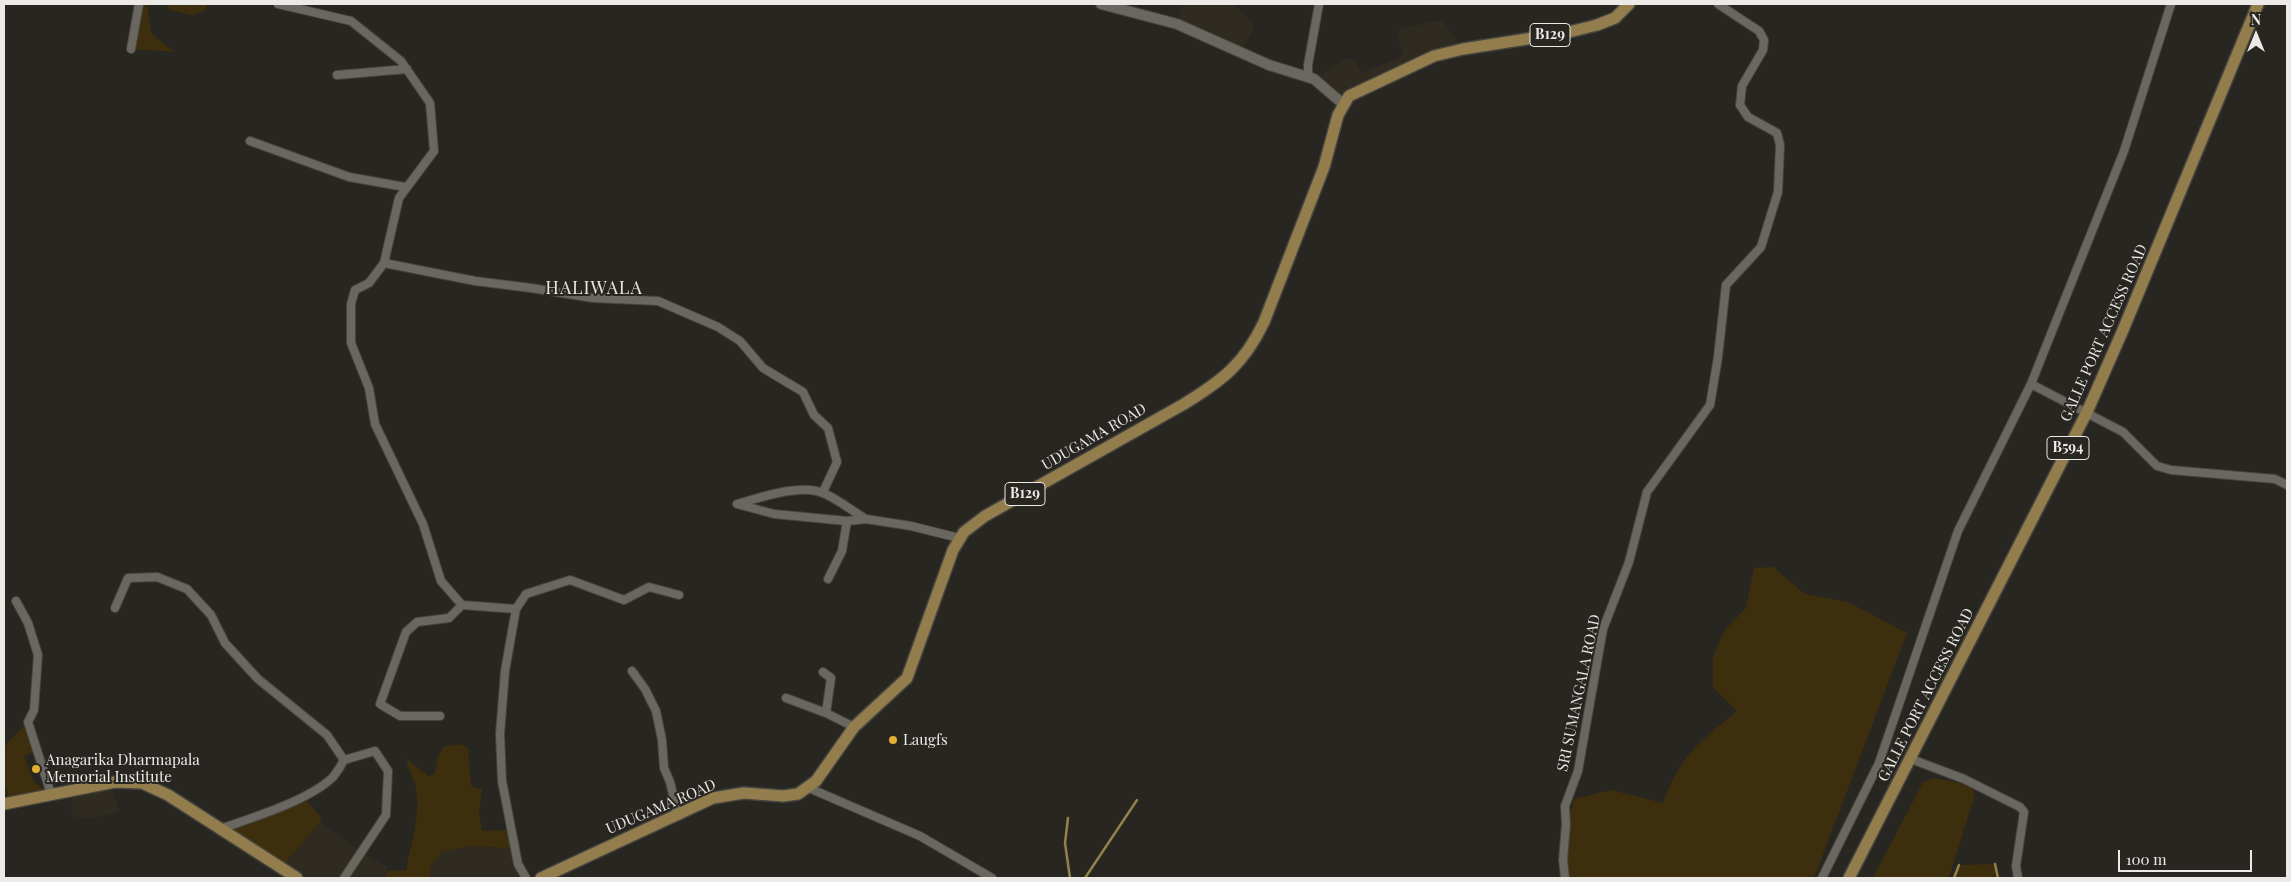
<!DOCTYPE html>
<html>
<head>
<meta charset="utf-8">
<style>
	body { margin:0 }
	#map { position:relative; width:2291px; height:882px; overflow:hidden; background:#282621; font-family:"Playfair Display",serif }
	canvas { display:block }
	.frame { position:absolute; inset:0; border:5px solid #eceae7; pointer-events:none }
	.north { position:absolute; left:2231px; top:10px; width:50px; height:50px; -webkit-text-stroke:4px #282621; paint-order:stroke; rotate:0deg; font-size:14px; font-weight:700; line-height:20px; text-align:center; color:#eceae7 }
	.north::after { content:''; display:block; margin:auto; width:18px; height:22px; background:#eceae7; clip-path:polygon(50% 0,100% 100%,50% 72%,0 100%) }
	.scale { position:absolute; left:2118px; top:850px; width:134px; height:22px; box-sizing:border-box; border:2px solid #eceae7; border-top:0; padding-left:6px; font-size:15px; line-height:18px; white-space:nowrap; color:#eceae7; -webkit-text-stroke:4px #282621; paint-order:stroke }
</style>
</head>
<body>
<div id="map">
<canvas width="2291" height="882"></canvas>
<div class="frame"></div>
<div class="north">N</div>
<div class="scale">100 m</div>
</div>
<script>
const ctx = document.querySelector('canvas').getContext('2d');
ctx.lineJoin = 'round';
function fillPath(path, color) { ctx.fillStyle = color; ctx.fill(path, 'evenodd'); }
function stroke(path, color, width, dash) { ctx.strokeStyle = color; ctx.lineWidth = width; ctx.lineCap = dash ? 'butt' : 'round'; ctx.setLineDash(dash || []); ctx.stroke(path); }
function write(font, color, halo, rows, align = 'center') {
  ctx.font = font + ' "Playfair Display",serif'; ctx.lineWidth = 4; ctx.setLineDash([]); ctx.textBaseline = 'middle'; ctx.strokeStyle = halo; ctx.fillStyle = color; for (const [text, x, y, turn = 0] of rows) {
    ctx.save(); ctx.translate(x, y); ctx.rotate((+turn || 0) * Math.PI / 180); ctx.textAlign = isNaN(turn) ? turn : align; if (halo) ctx.strokeText(text, 0, 0); ctx.fillText(text, 0, 0); ctx.restore();
  }
}
const built = new Path2D(`
	M 1183,4 L 1235,4 L 1255,27 L 1240,53 L 1177,24 Z
	M 1436,21 L 1443,21 L 1463,49 L 1434,56 L 1343,104 L 1314,79 L 1344,59 L 1354,59 L 1362,73 L 1403,56 L 1398,33 L 1400,29 Z
	M 110,784 L 120,811 L 98,817 L 77,818 L 71,812 L 72,798 L 64,793 Z
	M 320,822 L 361,852 L 387,867 L 385,878 L 297,878 L 281,868 Z
	M 475,846 L 513,849 L 518,878 L 430,878 L 430,868 L 442,851 Z`);
const green = new Path2D(`
	M 139,4 L 147,4 L 151,33 L 175,52 L 131,49 Z
	M 167,4 L 208,4 L 204,11 L 192,15 L 169,10 Z
	M 1773,567 L 1805,594 L 1848,602 L 1907,633 L 1814,878 L 1565,878 L 1564,836 L 1574,799 L 1611,790 L 1663,803 C 1680,756 1700,741 1737,711 L 1713,687 L 1713,657 L 1724,631 L 1746,608 L 1754,568 Z
	M 28,722 L 35,751 L 24,756 L 34,782 L 51,794 L 10,803 L 4,779 L 4,746 Z
	M 461,744 L 468,748 L 471,786 L 482,789 L 479,813 L 482,831 L 511,830 L 516,849 L 475,846 L 442,851 L 430,868 L 430,878 L 385,878 L 387,871 L 406,870 C 411,843 421,816 416,788 C 414,777 407,770 407,759 L 428,776 L 435,774 L 438,757 L 443,747 Z
	M 1934,778 L 1970,785 L 1975,794 L 1949,878 L 1873,878 L 1923,782 Z
	M 303,796 L 321,817 L 320,822 L 281,868 L 220,829 Z
	M 1995,864 L 1998,878 L 1954,878 L 1959,865 Z`);
const stream = new Path2D(`
	M 1068,818 L 1065,843 L 1070,878
	M 1995,864 L 1998,878
	M 1085,878 L 1137,800
	M 1954,878 L 1959,865`);
const minor = new Path2D(`
	M 278,4 L 351,21 L 401,61 L 430,103 L 434,151 L 399,198 L 384,263 L 369,283 L 355,290 L 351,304 L 351,343 L 369,388 L 375,424 L 423,524 L 441,581 L 462,605 L 516,609
	M 131,49 L 139,4
	M 337,75 L 407,69
	M 1313,79 L 1308,74 L 1308,65 L 1319,4
	M 250,141 L 349,177 L 405,187
	M 384,263 L 475,281 L 531,288 L 593,298 L 658,301 L 718,327 L 740,341 L 763,368 L 803,392 L 814,415 L 828,428 L 837,462 L 823,492
	M 2031,384 L 2123,432 L 2157,466 L 2171,470 L 2275,479 L 2287,485
	M 866,519 C 852,511 838,499 823,493 C 801,483 759,498 737,504 L 774,514 L 847,521 L 866,519 L 911,526 L 959,538
	M 828,579 L 842,551 L 847,521
	M 16,601 L 28,623 L 38,655 L 34,710 L 28,722 L 51,794
	M 115,608 L 128,578 L 157,577 L 187,589 L 211,615 L 225,643 L 258,679 L 327,735 L 344,760 L 375,751 L 388,771 L 386,815 L 344,878
	M 632,671 L 645,689 L 656,711 L 662,740 L 664,768 L 670,782 L 678,816
	M 823,672 L 831,678 L 826,713 L 854,727
	M 786,698 L 826,713
	M 440,716 L 400,716 L 380,704 L 406,632 L 417,622 L 449,618 L 462,605
	M 1911,759 L 1964,779 L 2020,807 L 2024,812 L 2016,866 L 2018,878
	M 809,788 L 920,836 L 992,878
	M 220,829 C 252,818 310,800 333,777 C 337,772 341,766 344,760
	M 526,878 L 518,864 L 502,781 L 500,734 L 505,671 L 516,609 L 526,594 L 570,580 L 624,600 L 649,587 L 679,595
	M 1565,878 L 1563,860 L 1566,824 L 1565,806 L 1578,771 L 1603,629 L 1629,562 L 1647,492 L 1710,405 L 1718,357 L 1726,285 L 1761,247 L 1778,192 L 1780,145 L 1777,133 L 1748,117 L 1740,105 L 1742,86 L 1763,50 L 1764,40 L 1759,31 L 1718,4
	M 1822,878 L 1879,763 L 1958,531 L 2031,384 L 2124,151 L 2171,4`);
const secondary = new Path2D(`
	M 1101,4 L 1177,24 L 1269,65 L 1314,79 L 1343,104`);
const primary = new Path2D(`
	M 4,804 L 115,782 L 142,783 L 168,795 L 297,878
	M 541,878 L 713,798 L 744,793 L 783,796 L 798,794 L 816,781 L 854,727 L 907,678 L 953,550 L 964,532 L 985,516 L 1184,404 C 1223,380 1244,364 1264,322 L 1324,167 L 1338,115 L 1349,96 L 1434,56 L 1463,49 L 1565,33 L 1597,25 L 1615,18 L 1629,4
	M 1849,878 L 2087,412 L 2123,330 L 2258,4`);
const markers = [
	[893,740,5,"#e2af34"],
	[36,769,5,"#e2af34"]
];
const shields = [
	[1550,35,40],
	[2068,448,42],
	[1025,494,40]
];
const shieldNames = [
	["B129",1550,35],
	["B594",2068,448],
	["B129",1025,494]
];
const streetNames = [
	["GALLE PORT ACCESS ROAD",2104,333,-66],
	["UDUGAMA ROAD",1094,437,-30],
	["SRI SUMANGALA ROAD",1579,693,-78],
	["GALLE PORT ACCESS ROAD",1926,695,-63],
	["UDUGAMA ROAD",661,807,-23]
];
const poiNames = [
	["Laugfs",903,740],
	["Anagarika Dharmapala",46,760],
	["Memorial Institute",46,777]
];
const quarterNames = [
	["HALIWALA",594,288]
];
fillPath(built, '#302b20');
fillPath(green, '#3d2f0e');
stroke(stream, '#94804b', 2.5);
stroke(minor, '#46443f', 10);
stroke(secondary, '#46443f', 12);
stroke(primary, '#46443f', 14);
stroke(minor, '#6a6761', 8);
stroke(secondary, '#6a6761', 10);
stroke(primary, '#937d4d', 11);
for (const [x, y, r, color] of markers) { const dot = new Path2D(); dot.arc(x, y, r, 0, 2 * Math.PI); ctx.fillStyle = color; ctx.fill(dot); stroke(dot, '#282621', 2); }
for (const [x, y, w] of shields) { const box = new Path2D(); box.roundRect(x - w / 2, y - 11.5, w, 23, 4); ctx.fillStyle = '#282621'; ctx.fill(box); stroke(box, '#eceae7', 1); }
write('bold 14px', '#eceae7', null, shieldNames);
write('15px', '#eceae7', '#282621', streetNames);
write('15px', '#eceae7', '#282621', poiNames, 'left');
ctx.letterSpacing = '1px';
write('18px', '#e6e3dc', '#282621', quarterNames);
ctx.letterSpacing = '0px';
</script>
</body>
</html>
